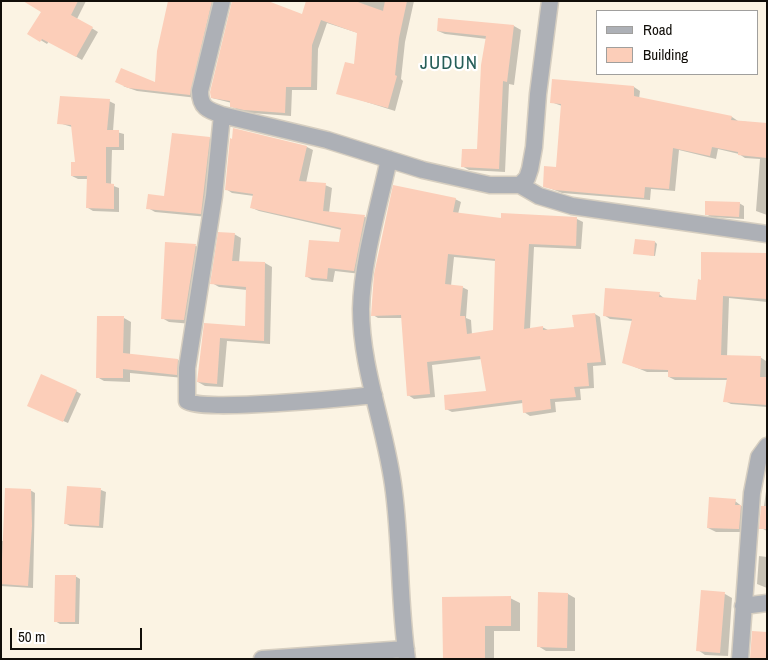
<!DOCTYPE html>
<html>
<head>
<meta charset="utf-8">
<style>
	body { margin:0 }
	#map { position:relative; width:768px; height:660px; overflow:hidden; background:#fbf3e3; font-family:"Archivo Narrow",sans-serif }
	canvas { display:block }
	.frame { position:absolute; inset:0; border:2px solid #110e09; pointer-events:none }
	.legend { position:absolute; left:596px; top:10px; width:162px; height:65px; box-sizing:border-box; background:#fff; border:1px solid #a09f9d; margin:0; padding:6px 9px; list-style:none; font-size:15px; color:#110e09 }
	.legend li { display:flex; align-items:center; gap:10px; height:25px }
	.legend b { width:25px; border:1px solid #a09f9d }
	.scale { position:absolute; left:10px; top:628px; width:132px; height:22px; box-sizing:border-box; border:2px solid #110e09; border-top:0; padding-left:6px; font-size:15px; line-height:18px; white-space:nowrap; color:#110e09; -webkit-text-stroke:4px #fff; paint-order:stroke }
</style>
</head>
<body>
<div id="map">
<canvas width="768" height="660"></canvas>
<div class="frame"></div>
<ul class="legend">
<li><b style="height:6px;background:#adb0b6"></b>Road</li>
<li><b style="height:14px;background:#fcceb9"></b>Building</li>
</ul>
<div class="scale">50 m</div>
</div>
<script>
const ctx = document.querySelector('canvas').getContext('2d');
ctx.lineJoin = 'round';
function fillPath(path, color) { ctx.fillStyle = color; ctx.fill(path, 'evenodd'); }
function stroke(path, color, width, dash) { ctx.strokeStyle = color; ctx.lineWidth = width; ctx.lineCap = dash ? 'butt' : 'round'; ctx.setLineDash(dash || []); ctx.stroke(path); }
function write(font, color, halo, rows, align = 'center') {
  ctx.font = font + ' "Archivo Narrow",sans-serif'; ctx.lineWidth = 4.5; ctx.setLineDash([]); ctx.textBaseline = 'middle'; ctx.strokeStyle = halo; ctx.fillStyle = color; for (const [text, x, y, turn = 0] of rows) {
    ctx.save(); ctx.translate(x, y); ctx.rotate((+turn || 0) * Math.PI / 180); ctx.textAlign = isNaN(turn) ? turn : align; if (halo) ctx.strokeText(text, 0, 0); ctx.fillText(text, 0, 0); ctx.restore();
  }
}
const shadow = new Path2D(`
	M 26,1 L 86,1 L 77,19 L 98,32 L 82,60 L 49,41 L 47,44 L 29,33 L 42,12 Z
	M 169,1 L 221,1 L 197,98 L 137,91 L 123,86 L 156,84 Z
	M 307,1 L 414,1 L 405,42 L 401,79 L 403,81 L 395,111 L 338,93 L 355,66 L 358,33 L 327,23 L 318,49 L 317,90 L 292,90 L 291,116 L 251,113 L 238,110 L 231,106 L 232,103 L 212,98 L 303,16 Z
	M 440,19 L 514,26 L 521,30 L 514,85 L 509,84 L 505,172 L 469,170 L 462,166 L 478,151 L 487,39 L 445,34 L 438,31 Z
	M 553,80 L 634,87 L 640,91 L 639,99 L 732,117 L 738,121 L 767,124 L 767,215 L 756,211 L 760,159 L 745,158 L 739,154 L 718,149 L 716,159 L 679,150 L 675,191 L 651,189 L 650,200 L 562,193 L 544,186 L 557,169 L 562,106 L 551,102 Z
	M 109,101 L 115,104 L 113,131 L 124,134 L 124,150 L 112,150 L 111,185 L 119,188 L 119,212 L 93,211 L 88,208 L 88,179 L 78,179 L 72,176 L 77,163 L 72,127 L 59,123 Z
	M 209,138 L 217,142 L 208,217 L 155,212 L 148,208 L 165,197 Z
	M 307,147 L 313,150 L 306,183 L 325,185 L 332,188 L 329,213 L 365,217 L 371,220 L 361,274 L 335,271 L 333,282 L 312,280 L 306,276 L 340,244 L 342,230 L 259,211 L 252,208 L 254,196 L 232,193 L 226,189 Z
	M 455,199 L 461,202 L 458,214 L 502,219 L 502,215 L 577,219 L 583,222 L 581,249 L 534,247 L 530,329 L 542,327 L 548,330 L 575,328 L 595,314 L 600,317 L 606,365 L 593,366 L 594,388 L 580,389 L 581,400 L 555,402 L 556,412 L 530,416 L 524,412 L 523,403 L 452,412 L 446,409 L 487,392 L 482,359 L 432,365 L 435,397 L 414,399 L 408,395 L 403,318 L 378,318 L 373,315 ZM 454,257 L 496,261 L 494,331 L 472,335 L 471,320 L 466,318 L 468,290 L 462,287 L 451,286 Z
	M 739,203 L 744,206 L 744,219 L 711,217 L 706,214 Z
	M 234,234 L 241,238 L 239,263 L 265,263 L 272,267 L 270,344 L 227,341 L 223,387 L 205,386 L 198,382 L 205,324 L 246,327 L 247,290 L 219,287 L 212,283 Z
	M 655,242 L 657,244 L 655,256 L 635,253 Z
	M 167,244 L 196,246 L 203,250 L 192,324 L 169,322 L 162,318 Z
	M 767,254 L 767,302 L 729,298 L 727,357 L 760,357 L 766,361 L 767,407 L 731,404 L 725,401 L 728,380 L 675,380 L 669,377 L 669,372 L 647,372 L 623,362 L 633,321 L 610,319 L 604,315 L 659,294 L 665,299 L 697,301 L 702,281 Z
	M 124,318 L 131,322 L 130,355 L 178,360 L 185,364 L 184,378 L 130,373 L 130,382 L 104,381 L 97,377 Z
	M 76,391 L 81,394 L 68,423 L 34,408 Z
	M 767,484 L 767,531 L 761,528 Z
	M 68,487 L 101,490 L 106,492 L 103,528 L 70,526 L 65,523 Z
	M 30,490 L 35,493 L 33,588 L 1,586 L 1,541 L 6,541 Z
	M 735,501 L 748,511 L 747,532 L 716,532 L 708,528 Z
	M 759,556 L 767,557 L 767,588 L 757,584 Z
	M 75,576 L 80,579 L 79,624 L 60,624 L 55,621 Z
	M 702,592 L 725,594 L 732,598 L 728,656 L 705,655 L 698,650 Z
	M 568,594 L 575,598 L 575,651 L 546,651 L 538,646 Z
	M 510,598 L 520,603 L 520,631 L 494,631 L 494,659 L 444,659 Z`);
const building = new Path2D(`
	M 23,1 L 78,1 L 71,15 L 93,27 L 76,57 L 42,39 L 40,42 L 27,34 L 41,12 Z
	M 168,1 L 212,1 L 190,95 L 128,88 L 115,82 L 121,68 L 155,82 L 157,51 Z
	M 232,1 L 268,1 L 302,14 L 306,1 L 355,1 L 383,11 L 385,1 L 407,1 L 399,38 L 395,75 L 397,76 L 388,108 L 336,94 L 345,62 L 354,64 L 357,33 L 321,20 L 312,45 L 311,87 L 286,87 L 285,113 L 244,110 L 230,107 L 230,101 L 211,98 L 210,92 Z
	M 438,18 L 514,25 L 507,82 L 503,81 L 499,169 L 461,167 L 462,149 L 477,149 L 481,65 L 486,36 L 437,31 Z
	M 552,79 L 634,86 L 634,96 L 732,116 L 731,120 L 767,123 L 767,158 L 738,155 L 738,152 L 712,147 L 710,156 L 673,148 L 669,189 L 645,187 L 644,198 L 555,190 L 543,187 L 544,166 L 556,167 L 561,104 L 550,103 Z
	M 60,96 L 110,99 L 107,130 L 119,130 L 119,147 L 106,147 L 106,183 L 114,184 L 114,209 L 86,208 L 87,176 L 71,176 L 71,162 L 75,162 L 71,125 L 57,124 Z
	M 233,128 L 307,146 L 299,181 L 326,183 L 323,211 L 365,215 L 354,271 L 328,268 L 327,279 L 305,277 L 309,240 L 339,242 L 341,228 L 250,208 L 253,194 L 225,190 L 230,138 L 232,139 Z
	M 172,133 L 210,137 L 201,214 L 146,209 L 148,194 L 164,196 Z
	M 393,185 L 456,198 L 453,212 L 501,218 L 501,213 L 577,217 L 576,246 L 529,244 L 524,329 L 543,326 L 543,330 L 574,327 L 572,315 L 595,313 L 601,362 L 587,363 L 589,386 L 574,387 L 576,397 L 550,399 L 551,409 L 523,413 L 522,400 L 445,410 L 444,395 L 486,391 L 480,356 L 427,362 L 430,394 L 407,396 L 401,315 L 371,316 L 374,274 ZM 448,254 L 495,259 L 493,330 L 467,334 L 465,316 L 460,316 L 463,286 L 445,284 Z
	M 705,201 L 740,202 L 739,217 L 705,215 Z
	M 218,232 L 235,233 L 232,261 L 265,262 L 264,341 L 220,338 L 217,384 L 197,382 L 204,323 L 245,326 L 246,287 L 210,284 Z
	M 635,239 L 655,241 L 654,256 L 633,254 Z
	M 165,242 L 196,244 L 184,320 L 161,319 Z
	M 701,252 L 767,253 L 767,299 L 723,296 L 721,355 L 761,356 L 760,377 L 767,377 L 767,405 L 723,402 L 727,378 L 668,377 L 668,370 L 640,369 L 622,363 L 632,319 L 603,316 L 605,288 L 660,292 L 659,297 L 696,300 L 698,279 L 701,280 Z
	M 97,316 L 124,316 L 123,353 L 178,359 L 177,375 L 123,369 L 123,378 L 96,378 Z
	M 41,374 L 77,390 L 63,422 L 27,406 Z
	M 67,486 L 101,488 L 99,526 L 64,524 Z
	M 5,488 L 31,489 L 32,526 L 28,586 L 1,584 Z
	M 709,497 L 736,499 L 735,505 L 741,505 L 739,529 L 707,528 Z
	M 761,506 L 767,506 L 767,529 L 759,529 Z
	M 55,575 L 76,575 L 75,622 L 54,622 Z
	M 701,590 L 725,592 L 720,653 L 696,651 Z
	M 538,592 L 568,593 L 567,648 L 537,647 Z
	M 511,596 L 511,626 L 485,626 L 485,659 L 443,659 L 442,597 Z
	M 752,631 L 767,632 L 767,659 L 750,659 Z`);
const minor = new Path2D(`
	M 222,1 L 200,91 C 200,107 207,110 222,115 L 327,140 L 423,170 L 490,185 L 520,185 L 539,196 L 572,206 L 767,234
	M 222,115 L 214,196 L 187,368 L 187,401 C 201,412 347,398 374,395
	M 389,159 C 379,205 362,262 361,309 C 361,371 387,430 394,492 C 401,547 399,603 407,659
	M 520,185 L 527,178 L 530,169 L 534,147 L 538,94 L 550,1
	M 743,606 L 767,603
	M 262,659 L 406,649
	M 740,659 L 752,493 L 759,457 L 767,446`);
const quarterNames = [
	["JUDUN",449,64]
];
fillPath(shadow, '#0003');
fillPath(building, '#fcceb9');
stroke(minor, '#d6cec0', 19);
stroke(minor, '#adb0b6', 16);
ctx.letterSpacing = '1px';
write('19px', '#265e58', '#fff', quarterNames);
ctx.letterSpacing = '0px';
</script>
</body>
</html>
